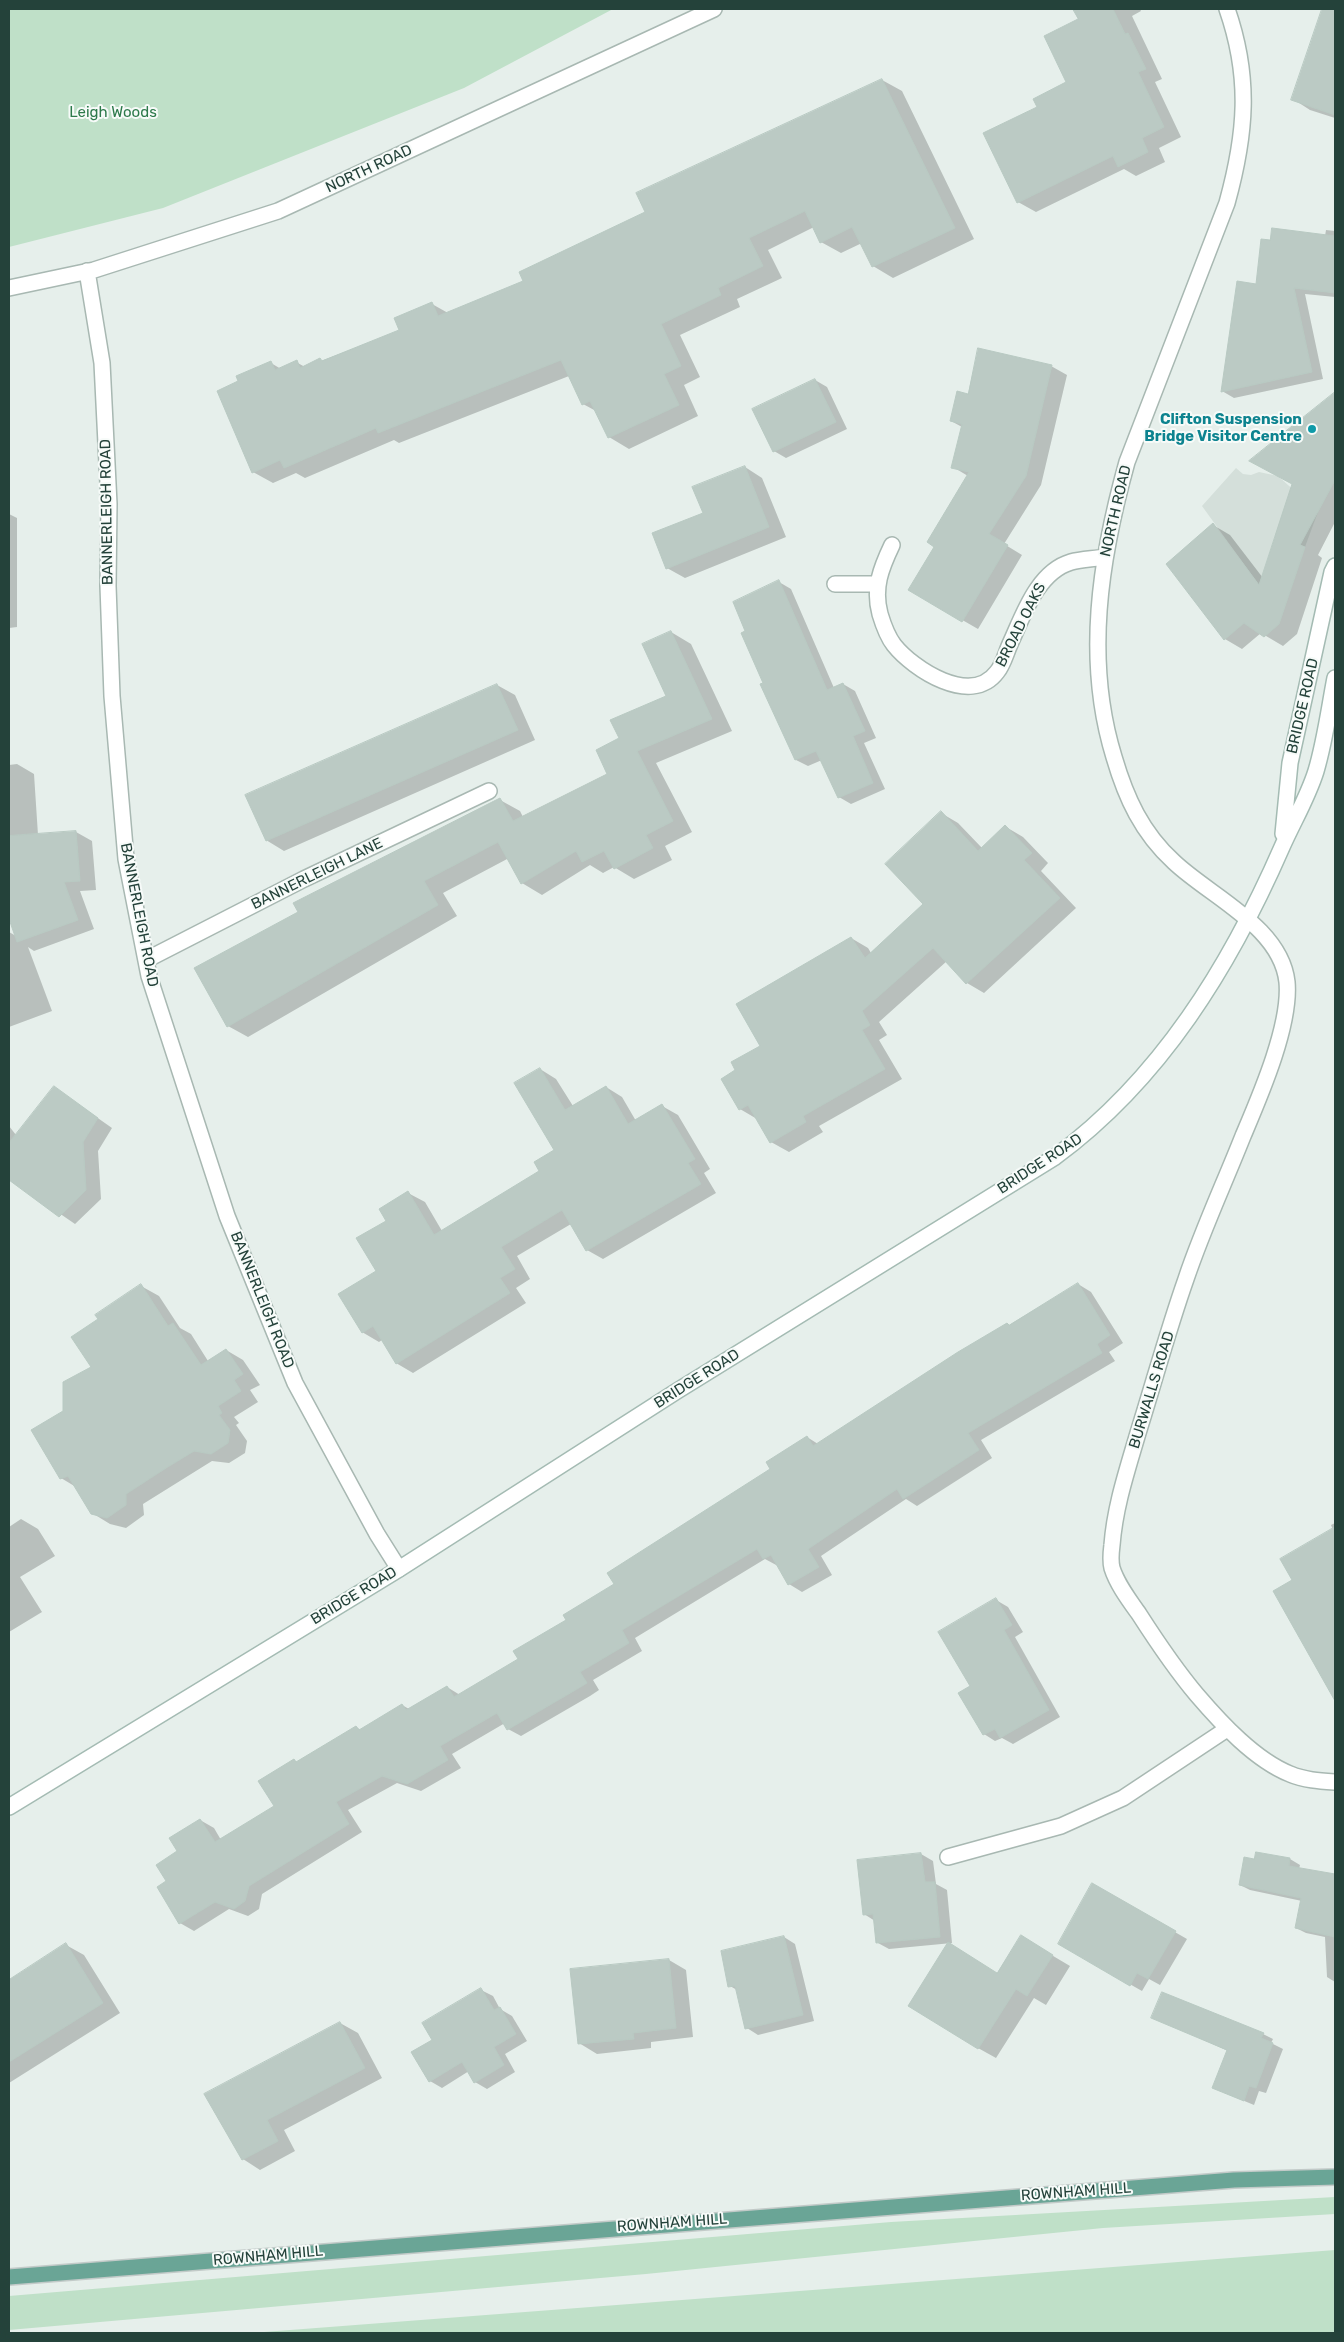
<!DOCTYPE html>
<html>
<head>
<meta charset="utf-8">
<style>
	body { margin:0 }
	#map { position:relative; width:1344px; height:2342px; overflow:hidden; background:#e6efeb; font-family:Rubik,sans-serif }
	canvas { display:block }
	.frame { position:absolute; inset:0; border:10px solid #24423a; pointer-events:none }
</style>
</head>
<body>
<div id="map">
<canvas width="1344" height="2342"></canvas>
<div class="frame"></div>
</div>
<script>
const ctx = document.querySelector('canvas').getContext('2d');
ctx.lineJoin = 'round';
function fillPath(path, color) { ctx.fillStyle = color; ctx.fill(path, 'evenodd'); }
function stroke(path, color, width, dash) { ctx.strokeStyle = color; ctx.lineWidth = width; ctx.lineCap = dash ? 'butt' : 'round'; ctx.setLineDash(dash || []); ctx.stroke(path); }
function write(font, color, halo, rows, align = 'center') {
  ctx.font = font + ' Rubik,sans-serif'; ctx.lineWidth = 4; ctx.setLineDash([]); ctx.textBaseline = 'middle'; ctx.strokeStyle = halo; ctx.fillStyle = color; for (const [text, x, y, turn = 0] of rows) {
    ctx.save(); ctx.translate(x, y); ctx.rotate((+turn || 0) * Math.PI / 180); ctx.textAlign = isNaN(turn) ? turn : align; if (halo) ctx.strokeText(text, 0, 0); ctx.fillText(text, 0, 0); ctx.restore();
  }
}
const built = new Path2D(`
	M 1236,468 L 1243,474 L 1251,475 L 1259,472 L 1278,476 L 1318,512 L 1305,547 L 1275,536 L 1259,585 L 1202,506 Z`);
const green = new Path2D(`
	M 9,9 L 613,9 L 464,88 L 163,208 L 9,247 Z
	M 1335,2197 L 1335,2214 L 1103,2228 L 646,2274 L 9,2330 L 9,2296 L 891,2222 Z
	M 1335,2250 L 1335,2333 L 251,2333 Z`);
const shadow = new Path2D(`
	M 1074,9 L 1140,9 L 1141,11 L 1132,16 L 1162,79 L 1155,82 L 1181,137 L 1159,148 L 1165,162 L 1136,176 L 1124,169 L 1036,212 L 1018,202 L 1038,107 L 1068,83 L 1080,20 Z
	M 1323,9 L 1335,13 L 1335,118 L 1310,110 L 1293,99 Z
	M 882,80 L 902,91 L 974,239 L 893,278 L 873,266 L 862,243 L 841,253 L 821,242 L 814,227 L 768,250 L 782,278 L 737,299 L 740,307 L 680,335 L 700,377 L 684,385 L 698,416 L 629,449 L 609,437 L 596,411 L 583,404 L 569,376 L 399,443 L 394,440 L 305,478 L 296,473 L 273,483 L 253,472 L 240,382 L 271,363 L 281,369 L 296,362 L 305,367 L 400,331 L 432,304 L 448,313 L 525,282 Z
	M 1326,230 L 1335,231 L 1335,297 L 1305,294 L 1323,379 L 1234,398 L 1222,391 L 1271,241 L 1325,236 Z
	M 1051,366 L 1067,375 L 1041,485 L 1004,544 L 1022,555 L 978,629 L 910,590 L 936,546 L 968,476 L 953,467 L 962,427 L 951,421 L 969,395 Z
	M 815,380 L 827,387 L 847,429 L 786,458 L 774,451 Z
	M 1333,396 L 1335,397 L 1335,522 L 1318,555 L 1322,558 L 1297,634 L 1283,646 L 1261,633 L 1242,649 L 1225,639 L 1213,525 L 1230,535 L 1263,578 Z
	M 745,467 L 762,478 L 786,537 L 685,578 L 667,568 L 705,514 Z
	M 9,514 L 17,518 L 17,627 L 9,628 Z
	M 779,582 L 791,589 L 834,688 L 843,684 L 855,691 L 876,738 L 864,743 L 885,789 L 851,804 L 839,797 L 822,760 L 808,766 L 796,760 L 762,685 L 765,684 L 747,632 Z
	M 671,632 L 691,644 L 732,731 L 656,763 L 692,832 L 665,846 L 672,860 L 634,879 L 614,867 L 603,873 L 590,865 L 542,895 L 522,883 L 509,858 L 443,893 L 457,916 L 248,1037 L 228,1026 L 299,912 L 500,800 L 520,811 L 523,817 L 608,775 L 621,739 L 668,697 Z
	M 497,685 L 515,695 L 535,740 L 284,851 L 266,840 Z
	M 17,764 L 34,774 L 38,835 L 76,832 L 92,841 L 96,890 L 80,891 L 94,929 L 34,951 L 28,947 L 52,1011 L 9,1027 L 9,932 L 16,936 L 9,916 L 9,765 Z
	M 941,813 L 958,823 L 982,848 L 1006,827 L 1023,837 L 1048,863 L 1041,871 L 1076,908 L 984,993 L 967,983 L 947,961 L 879,1022 L 887,1035 L 879,1040 L 902,1079 L 819,1126 L 823,1132 L 789,1152 L 771,1142 L 757,1119 L 740,1109 L 737,1071 L 761,1046 L 851,938 L 868,948 L 871,953 L 924,904 Z
	M 540,1069 L 556,1079 L 573,1106 L 606,1087 L 622,1097 L 636,1121 L 662,1106 L 678,1115 L 710,1169 L 704,1173 L 716,1193 L 603,1259 L 587,1250 L 571,1224 L 517,1256 L 530,1279 L 516,1288 L 526,1303 L 413,1373 L 396,1363 L 382,1340 L 379,1342 L 362,1332 L 388,1221 L 408,1193 L 425,1202 L 442,1231 L 540,1172 L 556,1151 Z
	M 55,1088 L 112,1128 L 98,1151 L 101,1199 L 75,1224 L 11,1180 L 9,1182 L 9,1126 L 16,1135 Z
	M 1078,1284 L 1091,1292 L 1123,1343 L 1109,1352 L 1115,1361 L 981,1440 L 992,1458 L 917,1506 L 906,1499 L 821,1556 L 832,1575 L 802,1592 L 789,1584 L 778,1566 L 765,1559 L 635,1638 L 642,1651 L 593,1680 L 599,1690 L 590,1696 L 521,1736 L 508,1729 L 505,1723 L 452,1754 L 461,1768 L 421,1791 L 397,1783 L 348,1810 L 362,1832 L 262,1894 L 259,1909 L 248,1916 L 229,1909 L 194,1931 L 180,1923 L 158,1888 L 168,1882 L 179,1852 L 200,1820 L 214,1828 L 221,1840 L 275,1807 L 294,1760 L 297,1762 L 356,1727 L 361,1730 L 402,1705 L 409,1709 L 447,1687 L 460,1695 L 519,1659 L 772,1469 L 807,1437 L 818,1444 Z
	M 141,1286 L 159,1296 L 180,1328 L 191,1334 L 208,1361 L 226,1350 L 243,1360 L 260,1385 L 250,1390 L 258,1402 L 234,1417 L 239,1423 L 236,1425 L 247,1441 L 245,1453 L 229,1463 L 212,1461 L 143,1504 L 144,1515 L 126,1528 L 110,1524 L 92,1513 L 76,1487 L 61,1478 L 65,1412 L 93,1367 L 100,1320 Z
	M 21,1519 L 38,1529 L 55,1556 L 20,1577 L 42,1612 L 9,1632 L 9,1527 Z
	M 1335,1523 L 1335,1700 L 1275,1592 L 1294,1581 L 1333,1530 L 1331,1525 Z
	M 996,1600 L 1008,1607 L 1023,1632 L 1015,1637 L 1060,1717 L 1013,1744 L 1002,1738 L 995,1741 L 984,1734 L 971,1687 Z
	M 1257,1853 L 1290,1859 L 1300,1865 L 1299,1869 L 1335,1876 L 1335,1982 L 1327,1977 L 1325,1937 L 1306,1933 L 1296,1928 L 1302,1901 L 1250,1890 L 1240,1885 L 1255,1861 Z
	M 921,1854 L 933,1861 L 936,1884 L 947,1890 L 952,1943 L 889,1949 L 878,1943 L 875,1921 L 864,1914 L 859,1861 Z
	M 1093,1885 L 1187,1939 L 1160,1985 L 1149,1979 L 1142,1991 L 1059,1944 Z
	M 784,1937 L 795,1944 L 814,2021 L 758,2035 L 747,2028 L 737,1990 L 730,1986 Z
	M 66,1945 L 84,1955 L 120,2013 L 9,2083 L 9,1980 Z
	M 1038,1947 L 1070,1966 L 1046,2005 L 1034,1998 L 996,2058 L 978,2048 L 997,1974 Z
	M 669,1960 L 686,1970 L 693,2037 L 651,2042 L 651,2048 L 597,2054 L 579,2043 Z
	M 481,1990 L 493,1996 L 500,2009 L 512,2016 L 527,2041 L 505,2054 L 515,2072 L 487,2089 L 475,2082 L 469,2071 L 442,2088 L 430,2081 L 434,2040 Z
	M 1153,2017 L 1263,2034 L 1273,2039 L 1271,2043 L 1283,2049 L 1266,2093 L 1259,2091 L 1254,2105 L 1213,2088 L 1228,2051 Z
	M 340,2023 L 358,2033 L 382,2078 L 284,2130 L 295,2151 L 260,2170 L 243,2159 L 206,2094 Z`);
const building = new Path2D(`
	M 1073,9 L 1113,9 L 1125,34 L 1128,33 L 1146,69 L 1138,72 L 1164,127 L 1142,138 L 1148,152 L 1118,167 L 1113,156 L 1017,203 L 983,133 L 1037,107 L 1033,99 L 1066,82 L 1044,36 L 1078,19 Z
	M 1322,9 L 1335,9 L 1335,115 L 1291,100 Z
	M 882,79 L 955,228 L 872,267 L 852,227 L 820,243 L 805,211 L 749,238 L 763,266 L 718,288 L 721,295 L 661,324 L 681,366 L 664,374 L 679,405 L 608,438 L 590,401 L 582,405 L 561,360 L 378,433 L 376,428 L 284,468 L 280,460 L 252,473 L 217,391 L 238,381 L 236,376 L 271,361 L 275,370 L 297,360 L 300,368 L 320,358 L 322,361 L 399,330 L 394,318 L 432,302 L 438,316 L 523,281 L 519,272 L 645,212 L 636,193 Z
	M 1272,228 L 1335,236 L 1335,293 L 1294,288 L 1312,372 L 1221,392 L 1237,281 L 1256,284 L 1261,239 L 1270,240 Z
	M 978,348 L 1052,365 L 1026,476 L 989,534 L 1008,545 L 962,622 L 908,590 L 934,547 L 927,542 L 969,472 L 951,468 L 962,424 L 950,421 L 957,391 L 968,394 Z
	M 815,379 L 836,422 L 773,452 L 752,409 Z
	M 1335,392 L 1335,480 L 1300,545 L 1305,547 L 1279,624 L 1264,637 L 1244,623 L 1224,640 L 1166,564 L 1213,523 L 1259,585 L 1292,484 L 1249,461 Z
	M 745,466 L 769,527 L 666,569 L 652,533 L 703,513 L 692,487 Z
	M 779,580 L 827,690 L 843,683 L 865,731 L 853,736 L 873,783 L 838,798 L 816,751 L 795,760 L 760,684 L 763,683 L 741,633 L 745,631 L 733,602 Z
	M 671,631 L 712,719 L 637,751 L 673,821 L 646,835 L 653,848 L 614,869 L 604,851 L 582,862 L 576,851 L 521,884 L 498,842 L 424,881 L 438,905 L 227,1027 L 194,968 L 298,912 L 293,903 L 500,798 L 513,821 L 607,774 L 596,750 L 619,738 L 610,720 L 666,696 L 642,644 Z
	M 497,684 L 518,730 L 266,841 L 245,795 Z
	M 941,811 L 978,851 L 1005,825 L 1032,853 L 1024,860 L 1060,898 L 966,984 L 933,948 L 862,1011 L 870,1025 L 862,1030 L 885,1069 L 803,1116 L 806,1122 L 770,1143 L 748,1105 L 739,1110 L 721,1079 L 735,1070 L 731,1062 L 760,1046 L 736,1004 L 851,937 L 865,958 L 923,904 L 885,864 Z
	M 76,831 L 80,881 L 64,882 L 78,920 L 17,942 L 9,919 L 9,836 Z
	M 540,1068 L 565,1110 L 606,1086 L 628,1124 L 662,1104 L 695,1159 L 688,1163 L 701,1184 L 586,1251 L 562,1210 L 501,1247 L 515,1269 L 500,1278 L 510,1293 L 396,1364 L 373,1326 L 362,1333 L 338,1294 L 376,1271 L 356,1238 L 386,1221 L 379,1209 L 408,1191 L 434,1235 L 539,1171 L 534,1162 L 554,1150 L 514,1083 Z
	M 54,1086 L 98,1118 L 83,1142 L 86,1190 L 59,1217 L 9,1180 L 9,1143 Z
	M 1078,1283 L 1110,1335 L 1097,1344 L 1102,1353 L 968,1433 L 979,1450 L 903,1499 L 897,1489 L 808,1549 L 819,1567 L 788,1585 L 771,1555 L 763,1559 L 757,1549 L 622,1630 L 629,1643 L 580,1672 L 587,1683 L 577,1689 L 507,1730 L 497,1713 L 440,1746 L 448,1760 L 407,1784 L 382,1776 L 336,1802 L 349,1824 L 249,1886 L 245,1901 L 234,1909 L 215,1902 L 179,1924 L 157,1887 L 166,1881 L 156,1865 L 177,1851 L 169,1838 L 200,1819 L 215,1842 L 274,1806 L 258,1781 L 294,1759 L 296,1762 L 356,1726 L 359,1730 L 402,1704 L 406,1710 L 447,1686 L 454,1697 L 518,1659 L 513,1651 L 566,1620 L 563,1615 L 614,1584 L 607,1573 L 770,1469 L 766,1462 L 807,1436 L 813,1446 L 958,1352 L 1007,1323 L 1009,1325 Z
	M 141,1284 L 168,1326 L 173,1323 L 201,1365 L 226,1349 L 243,1374 L 234,1380 L 241,1391 L 218,1406 L 222,1413 L 219,1415 L 230,1430 L 228,1443 L 211,1454 L 194,1451 L 166,1468 L 126,1494 L 126,1505 L 107,1518 L 91,1514 L 68,1476 L 60,1479 L 31,1430 L 63,1411 L 63,1382 L 91,1367 L 71,1337 L 98,1319 L 95,1315 Z
	M 1335,1527 L 1335,1701 L 1273,1591 L 1292,1580 L 1280,1559 Z
	M 996,1598 L 1012,1625 L 1004,1630 L 1049,1710 L 1000,1738 L 995,1729 L 983,1735 L 958,1693 L 970,1686 L 938,1632 Z
	M 1256,1852 L 1290,1858 L 1289,1866 L 1335,1874 L 1335,1937 L 1295,1928 L 1301,1898 L 1239,1885 L 1244,1857 L 1254,1859 Z
	M 921,1853 L 925,1882 L 935,1882 L 940,1937 L 876,1943 L 873,1914 L 863,1915 L 857,1860 Z
	M 1092,1883 L 1176,1931 L 1148,1979 L 1137,1973 L 1130,1986 L 1058,1944 Z
	M 1021,1935 L 1053,1955 L 1027,1996 L 1016,1989 L 978,2049 L 908,2006 L 948,1942 L 997,1973 Z
	M 784,1936 L 803,2015 L 745,2029 L 735,1986 L 728,1987 L 721,1951 Z
	M 66,1943 L 103,2003 L 9,2062 L 9,1980 Z
	M 669,1959 L 676,2028 L 633,2033 L 634,2039 L 578,2044 L 570,1969 Z
	M 481,1988 L 494,2010 L 500,2007 L 516,2034 L 494,2047 L 504,2065 L 474,2083 L 462,2062 L 429,2082 L 411,2052 L 432,2040 L 422,2023 Z
	M 1162,1992 L 1264,2033 L 1261,2038 L 1273,2043 L 1256,2088 L 1249,2086 L 1244,2101 L 1212,2088 L 1227,2050 L 1151,2018 Z
	M 340,2022 L 365,2068 L 267,2120 L 278,2141 L 242,2160 L 204,2094 Z`);
const minor = new Path2D(`
	M 1227,9 C 1251,78 1246,134 1227,203 L 1127,462 C 1100,559 1084,660 1114,757 C 1126,798 1142,833 1174,862 C 1211,897 1281,927 1287,982 C 1291,1025 1260,1096 1243,1136 C 1224,1184 1202,1231 1186,1279 C 1168,1330 1154,1382 1138,1433 C 1127,1471 1115,1506 1112,1545 C 1111,1553 1110,1560 1112,1568 C 1117,1584 1129,1600 1139,1614 C 1157,1642 1175,1669 1197,1695 C 1221,1723 1255,1760 1290,1774 C 1304,1780 1320,1781 1335,1782
	M 87,271 L 102,363 L 109,504 L 108,586 L 112,696 L 126,859 L 149,976 L 227,1216 L 295,1383 L 377,1534 L 399,1569
	M 9,288 L 94,270 L 278,211 L 714,9
	M 892,545 C 881,568 873,588 880,614 C 883,624 887,636 894,645 C 913,669 971,707 997,672 C 1003,665 1006,653 1010,644 C 1023,616 1037,572 1071,562 C 1081,559 1094,559 1105,557
	M 835,584 L 876,584
	M 146,960 L 304,879 L 489,791
	M 948,1857 L 1061,1826 L 1123,1798 L 1227,1729`);
const secondary = new Path2D(`
	M 1283,834 L 1290,763 L 1332,572 L 1335,566
	M 9,1807 L 399,1569 L 677,1391 L 1055,1157 C 1161,1079 1230,966 1282,847 C 1293,822 1308,797 1316,771 C 1325,741 1329,709 1335,678`);
const primary = new Path2D(`
	M 9,2277 L 1234,2180 L 1335,2177`);
const markers = [
	[1312,429,5,"#0f9aa8"]
];
const parkNames = [
	["Leigh Woods",113,113]
];
const streetNames = [
	["NORTH ROAD",369,169,-25],
	["NORTH ROAD",1116,511,-77],
	["BANNERLEIGH ROAD",107,512,-91],
	["BROAD OAKS",1021,625,-63],
	["BRIDGE ROAD",1303,706,-77],
	["BANNERLEIGH LANE",317,874,-26],
	["BANNERLEIGH ROAD",139,915,79],
	["BRIDGE ROAD",1040,1164,-33],
	["BANNERLEIGH ROAD",262,1300,68],
	["BRIDGE ROAD",697,1379,-32],
	["BURWALLS ROAD",1152,1390,-73],
	["BRIDGE ROAD",354,1596,-31],
	["ROWNHAM HILL",1076,2192,-4],
	["ROWNHAM HILL",672,2223,-4],
	["ROWNHAM HILL",268,2256,-5]
];
const cultureNames = [
	["Clifton Suspension",1302,420],
	["Bridge Visitor Centre",1302,437]
];
fillPath(built, '#d4dfda');
fillPath(green, '#bfe0c8');
fillPath(shadow, '#0003');
fillPath(building, '#bbcac4');
stroke(building, '#b8c9c2', 1);
stroke(minor, '#a8b8b2', 18);
stroke(secondary, '#a4bbb3', 18);
stroke(primary, '#c2cac8', 18);
stroke(minor, '#fff', 15);
stroke(secondary, '#fff', 15);
stroke(primary, '#6aa596', 15);
for (const [x, y, r, color] of markers) { const dot = new Path2D(); dot.arc(x, y, r, 0, 2 * Math.PI); ctx.fillStyle = color; ctx.fill(dot); stroke(dot, '#f7fbf9', 2); }
write('15px', '#2d7a4b', '#f7fbf9', parkNames);
write('15px', '#24423a', '#f7fbf9', streetNames);
write('bold 15px', '#0d838f', '#f7fbf9', cultureNames, 'right');
</script>
</body>
</html>
